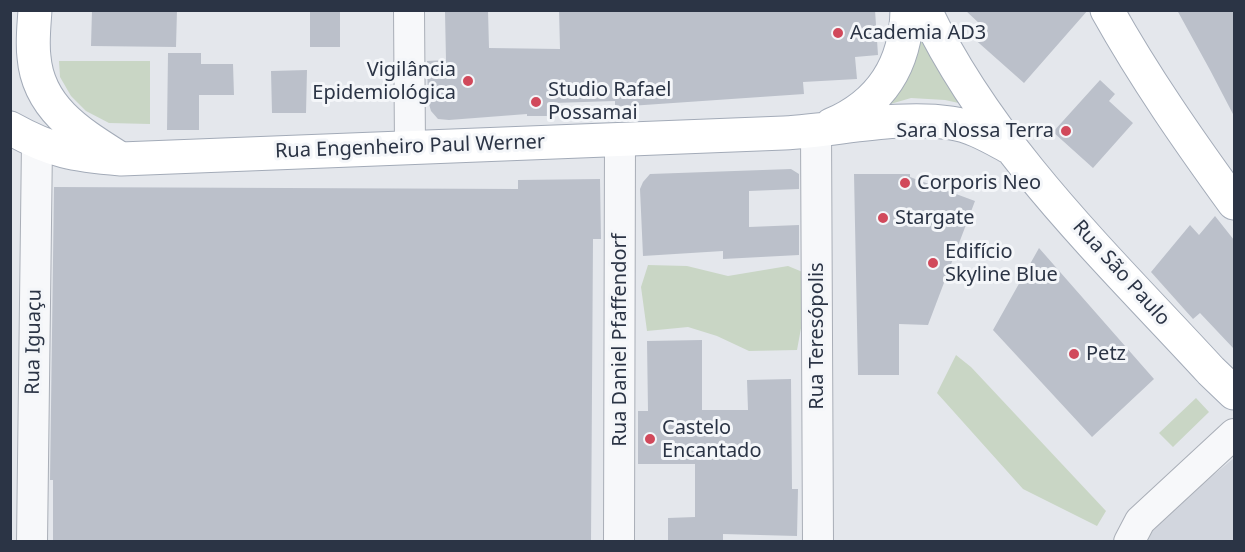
<!DOCTYPE html>
<html>
<head>
<meta charset="utf-8">
<style>
	body { margin:0 }
	#map { position:relative; width:1245px; height:552px; overflow:hidden; background:#e4e7ec; font-family:"Noto Sans",sans-serif }
	canvas { display:block }
	.frame { position:absolute; inset:0; border:12px solid #2b3445; pointer-events:none }
</style>
</head>
<body>
<div id="map">
<canvas width="1245" height="552"></canvas>
<div class="frame"></div>
</div>
<script>
const ctx = document.querySelector('canvas').getContext('2d');
ctx.lineJoin = 'round';
function fillPath(path, color) { ctx.fillStyle = color; ctx.fill(path, 'evenodd'); }
function stroke(path, color, width, dash) { ctx.strokeStyle = color; ctx.lineWidth = width; ctx.lineCap = dash ? 'butt' : 'round'; ctx.setLineDash(dash || []); ctx.stroke(path); }
function write(font, color, halo, rows, align = 'center') {
  ctx.font = font + ' "Noto Sans",sans-serif'; ctx.lineWidth = 6; ctx.setLineDash([]); ctx.textBaseline = 'middle'; ctx.strokeStyle = halo; ctx.fillStyle = color; for (const [text, x, y, turn = 0] of rows) {
    ctx.save(); ctx.translate(x, y); ctx.rotate((+turn || 0) * Math.PI / 180); ctx.textAlign = isNaN(turn) ? turn : align; if (halo) ctx.strokeText(text, 0, 0); ctx.fillText(text, 0, 0); ctx.restore();
  }
}
const built = new Path2D(`
	M 1234,458 L 1234,541 L 1138,542 L 1172,509 Z`);
const green = new Path2D(`
	M 920,20 L 963,104 L 945,100 L 911,98 L 887,105 Z
	M 59,61 L 150,61 L 150,124 L 109,123 L 86,111 L 71,96 L 60,77 Z
	M 648,265 L 687,266 L 728,276 L 788,266 L 805,273 L 806,301 L 797,350 L 749,351 L 717,336 L 688,327 L 647,331 L 641,287 Z
	M 956,355 L 971,367 L 1106,511 L 1097,526 L 1023,489 L 937,393 Z
	M 1196,398 L 1209,412 L 1173,447 L 1159,433 Z`);
const building = new Path2D(`
	M 92,10 L 177,10 L 176,47 L 91,46 Z
	M 310,10 L 340,10 L 340,47 L 310,47 Z
	M 488,10 L 489,48 L 560,49 L 559,10 L 875,10 L 878,55 L 855,57 L 857,79 L 803,82 L 804,94 L 615,107 L 615,101 L 553,103 L 553,116 L 527,116 L 527,114 L 449,120 L 438,119 L 431,111 L 428,101 L 427,61 L 446,60 L 445,12 Z
	M 965,10 L 1088,10 L 1024,83 L 971,36 L 981,25 Z
	M 1177,10 L 1234,10 L 1234,116 L 1210,70 Z
	M 168,53 L 201,53 L 201,64 L 233,64 L 234,95 L 199,95 L 199,130 L 167,130 Z
	M 307,70 L 306,113 L 272,113 L 271,71 Z
	M 1100,80 L 1115,94 L 1109,101 L 1133,123 L 1093,168 L 1053,132 Z
	M 791,169 L 799,174 L 799,189 L 749,191 L 749,227 L 799,225 L 799,255 L 723,259 L 723,251 L 643,256 L 640,189 L 643,182 L 650,174 Z
	M 854,174 L 910,174 L 910,177 L 975,201 L 928,325 L 899,324 L 899,375 L 858,375 Z
	M 600,179 L 601,239 L 593,239 L 591,542 L 53,542 L 53,480 L 50,480 L 54,187 L 518,189 L 518,180 Z
	M 1215,216 L 1234,240 L 1234,349 L 1200,313 L 1193,319 L 1151,272 L 1190,225 L 1199,235 Z
	M 1039,248 L 1154,379 L 1092,437 L 993,330 Z
	M 702,340 L 702,410 L 748,410 L 747,380 L 791,379 L 792,489 L 798,489 L 797,536 L 723,534 L 723,542 L 668,542 L 668,518 L 695,517 L 695,464 L 638,464 L 638,411 L 648,411 L 647,341 Z`);
const minor = new Path2D(`
	M 409,10 L 410,147
	M 816,131 L 818,542
	M 32,542 L 37,143
	M 619,542 L 620,139
	M 1129,542 L 1140,521 L 1234,434`);
const major = new Path2D(`
	M 35,10 C 34,26 32,42 34,57 C 38,107 78,132 116,156
	M 925,10 C 991,149 1109,260 1211,371 L 1234,393
	M 1107,10 C 1145,78 1189,141 1234,203
	M 831,125 C 881,104 906,65 907,10
	M 10,128 C 53,152 74,155 121,159 L 784,133 C 839,130 896,115 951,123 C 973,126 992,138 1011,148`);
const markers = [
	[838,33,6,"#d1495b"],
	[468,81,6,"#d1495b"],
	[536,102,6,"#d1495b"],
	[1066,131,6,"#d1495b"],
	[905,183,6,"#d1495b"],
	[883,218,6,"#d1495b"],
	[933,263,6,"#d1495b"],
	[1074,354,6,"#d1495b"],
	[650,439,6,"#d1495b"]
];
const poiNames = [
	["Academia AD3",850,33],
	["Vigilância",456,70,"right"],
	["Epidemiológica",456,93,"right"],
	["Studio Rafael",548,90],
	["Possamai",548,113],
	["Sara Nossa Terra",1054,131,"right"],
	["Corporis Neo",917,183],
	["Stargate",895,218],
	["Edifício",945,252],
	["Skyline Blue",945,275],
	["Petz",1086,354],
	["Castelo",662,428],
	["Encantado",662,451]
];
const streetNames = [
	["Rua Engenheiro Paul Werner",410,147,-2],
	["Rua São Paulo",1121,273,48],
	["Rua Teresópolis",817,336,-90],
	["Rua Daniel Pfaffendorf",620,340,-90],
	["Rua Iguaçu",34,342,-89]
];
fillPath(built, '#d2d6de');
fillPath(green, '#c9d6c5');
fillPath(building, '#bbc0ca');
stroke(minor, '#a9aeb7', 32);
stroke(major, '#a3abb8', 35);
stroke(minor, '#f7f8fa', 30);
stroke(major, '#fff', 33);
for (const [x, y, r, color] of markers) { const dot = new Path2D(); dot.arc(x, y, r, 0, 2 * Math.PI); ctx.fillStyle = color; ctx.fill(dot); stroke(dot, '#f4f6f9', 2); }
write('20px', '#2b3445', '#f4f6f9', poiNames, 'left');
write('20px', '#2b3445', '#f4f6f9', streetNames);
</script>
</body>
</html>
